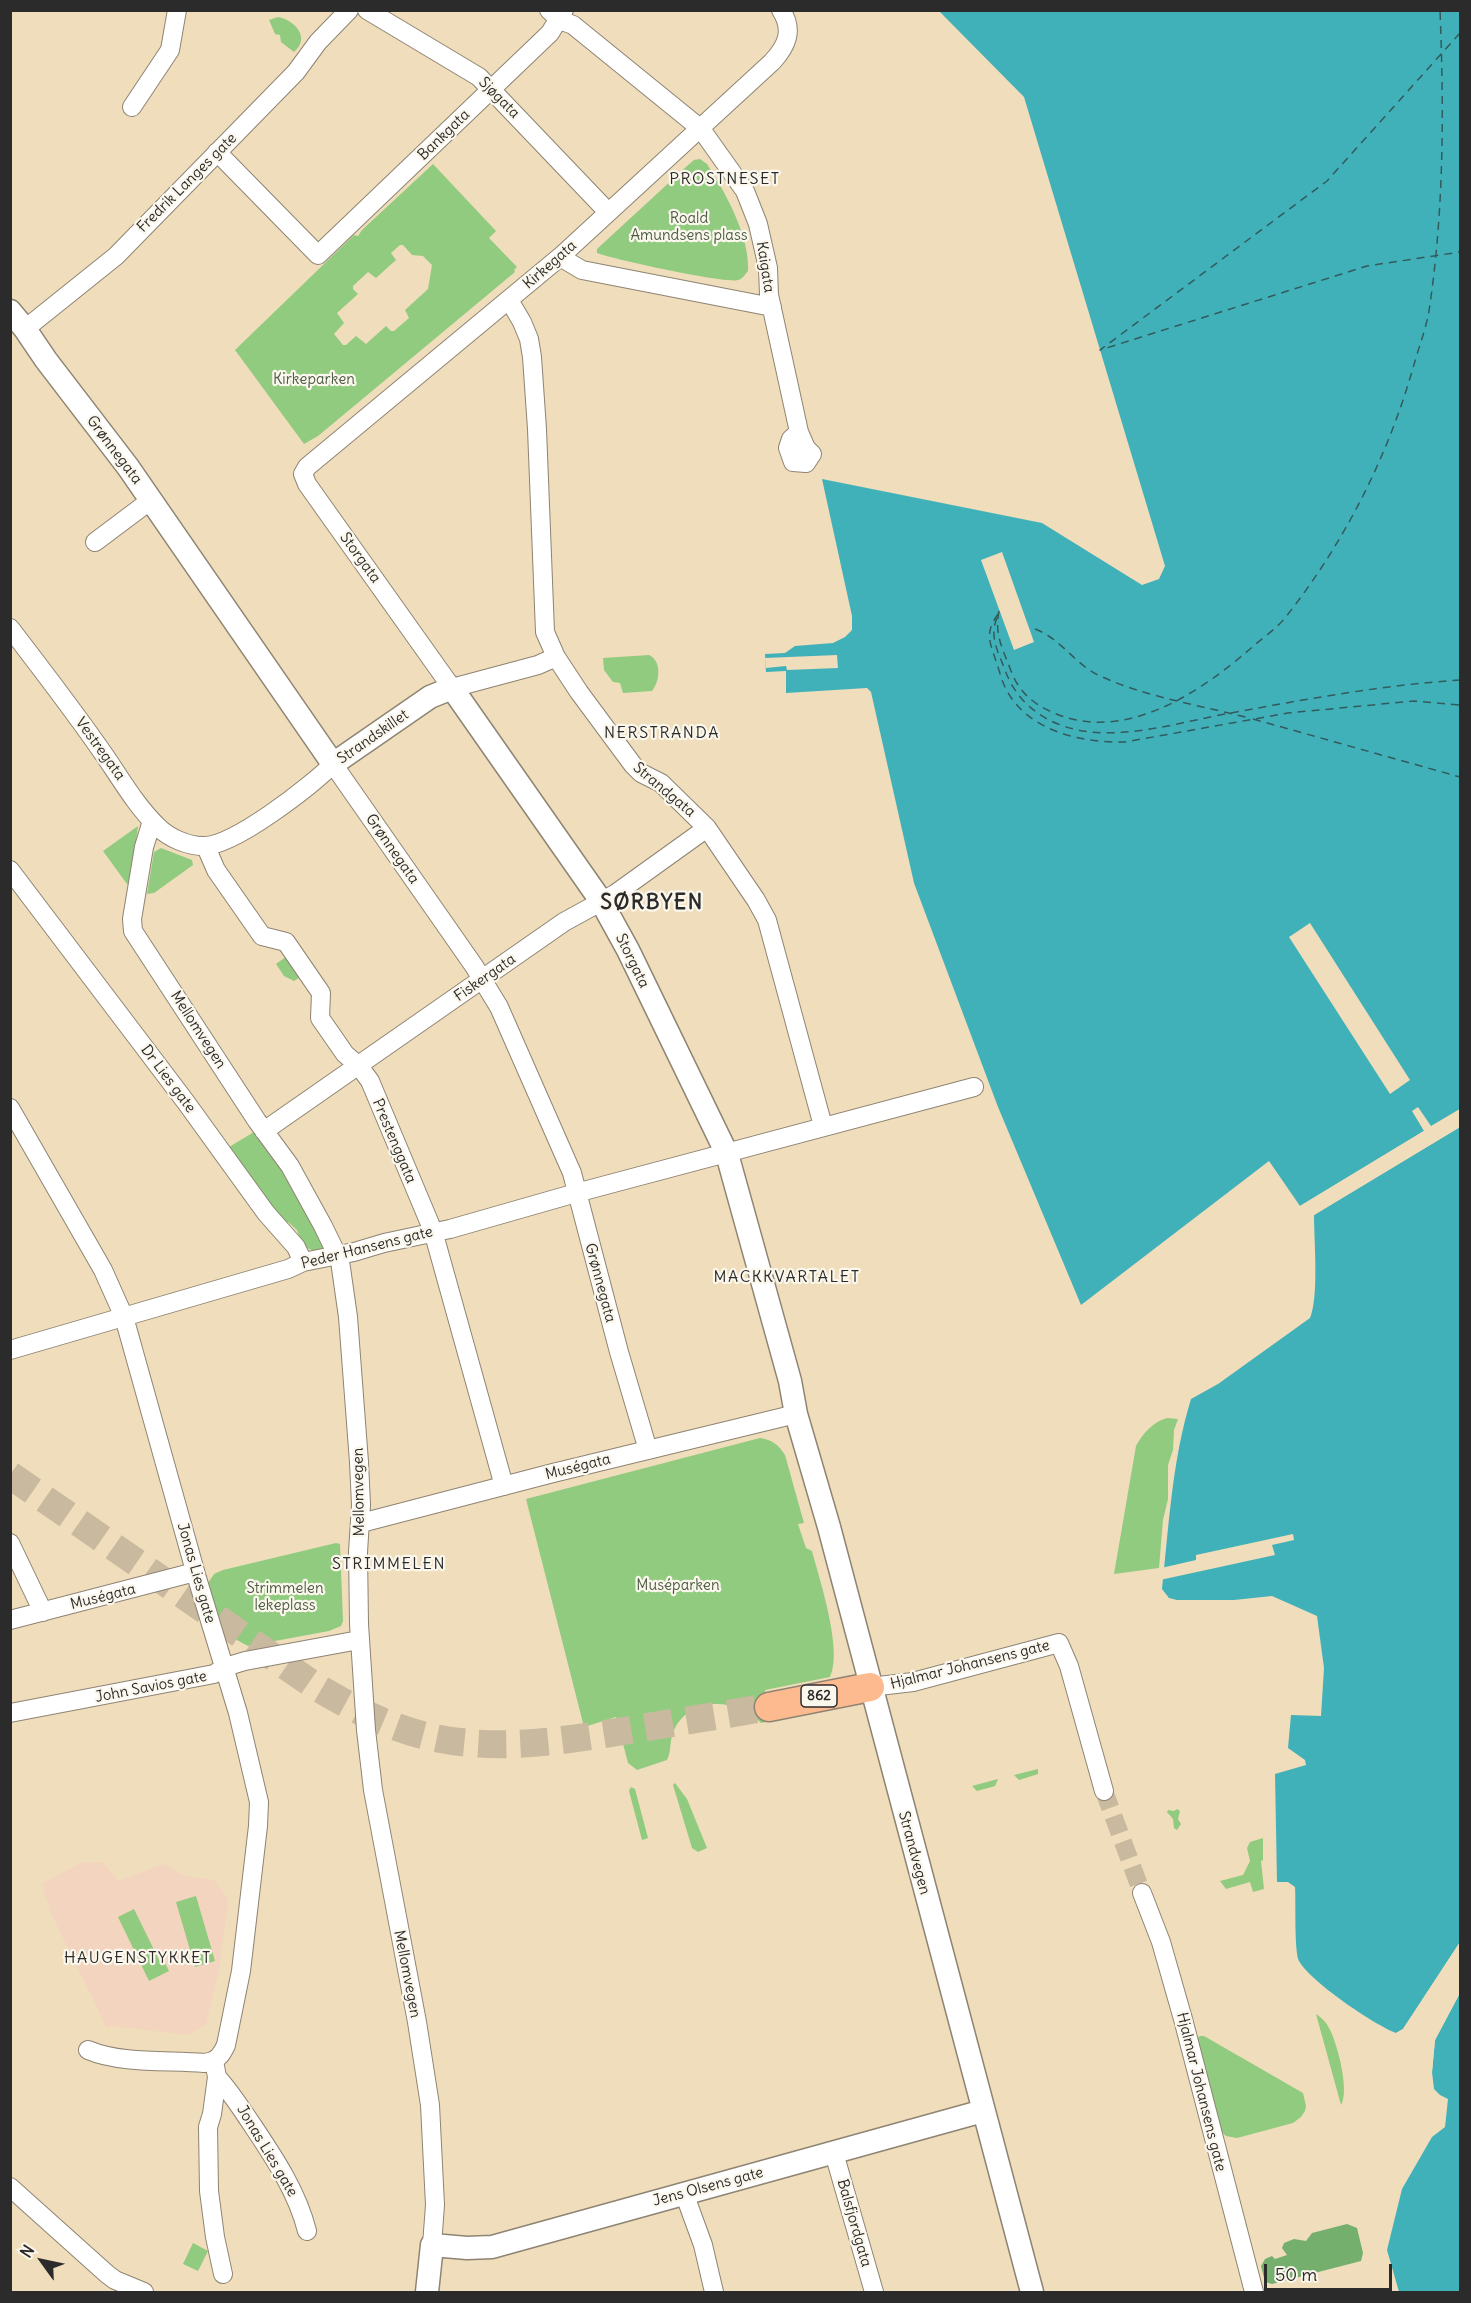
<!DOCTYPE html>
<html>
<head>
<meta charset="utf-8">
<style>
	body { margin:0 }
	#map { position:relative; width:1471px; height:2303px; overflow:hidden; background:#f0ddbb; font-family:Delius,sans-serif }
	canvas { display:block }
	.frame { position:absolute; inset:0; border:12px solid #2b2b2b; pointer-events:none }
	.north { position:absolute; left:12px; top:2231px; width:60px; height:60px; -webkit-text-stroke:4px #fbf7ec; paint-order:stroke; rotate:303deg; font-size:16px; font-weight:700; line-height:24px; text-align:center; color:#2b2b2b }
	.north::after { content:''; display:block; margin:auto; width:21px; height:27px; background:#2b2b2b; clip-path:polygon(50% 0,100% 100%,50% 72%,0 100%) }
	.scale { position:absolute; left:1264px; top:2264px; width:128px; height:27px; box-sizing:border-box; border:3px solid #2b2b2b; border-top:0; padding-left:8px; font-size:18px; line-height:21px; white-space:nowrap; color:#2b2b2b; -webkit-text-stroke:4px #fbf7ec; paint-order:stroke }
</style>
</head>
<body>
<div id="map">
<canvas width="1471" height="2303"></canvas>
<div class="frame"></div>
<div class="north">N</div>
<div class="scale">50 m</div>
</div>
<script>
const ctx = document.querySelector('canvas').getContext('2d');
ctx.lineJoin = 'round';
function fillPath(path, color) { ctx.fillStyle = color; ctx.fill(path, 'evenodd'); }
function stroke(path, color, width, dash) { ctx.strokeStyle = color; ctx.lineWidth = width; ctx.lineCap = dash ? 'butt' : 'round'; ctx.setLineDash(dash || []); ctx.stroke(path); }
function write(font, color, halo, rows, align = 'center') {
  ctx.font = font + ' Delius,sans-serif'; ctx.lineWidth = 4.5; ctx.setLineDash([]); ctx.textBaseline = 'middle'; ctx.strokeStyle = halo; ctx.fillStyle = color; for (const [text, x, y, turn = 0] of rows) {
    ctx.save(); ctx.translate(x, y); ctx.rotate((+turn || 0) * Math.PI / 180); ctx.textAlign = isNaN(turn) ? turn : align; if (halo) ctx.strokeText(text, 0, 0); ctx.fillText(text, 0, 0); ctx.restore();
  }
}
const built = new Path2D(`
	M 102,1862 L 118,1881 L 164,1864 L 182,1875 L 214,1880 L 228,1900 L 220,1965 L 206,2024 L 188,2035 L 111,2026 L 107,2028 L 48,1907 L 50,1906 L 43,1893 L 46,1890 L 42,1884 L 80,1863 Z`);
const green = new Path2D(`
	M 278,17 C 295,20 311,38 294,52 L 281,42 L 280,35 L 275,34 L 269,20 Z
	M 700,159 L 707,164 C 725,192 750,236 748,271 C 745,274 743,279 738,280 C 727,284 612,259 597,253 L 597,249 L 687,166 L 694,160 Z
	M 433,164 L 496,231 L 489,238 L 517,267 L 514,270 L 515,272 L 318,436 L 304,444 L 235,350 L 354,235 L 358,236 L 362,230 ZM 400,245 L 403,245 L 412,255 L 423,256 L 432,265 L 428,289 L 405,310 L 409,318 L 394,331 L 391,331 L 386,326 L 366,344 L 356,336 L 346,345 L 343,345 L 334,334 L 344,323 L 337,313 L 358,294 L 353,289 L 353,286 L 368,272 L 376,278 L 396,260 L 391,253 Z
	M 649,655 C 662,661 660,681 652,691 L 623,693 L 620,683 L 613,682 L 604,670 L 603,658 Z
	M 138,826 L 131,882 L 127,884 L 103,851 Z
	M 161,848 L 192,860 L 193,865 L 154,893 L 147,894 L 154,852 Z
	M 287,956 L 302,976 L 294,981 L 284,976 L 276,964 Z
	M 254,1132 L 289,1179 L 324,1245 L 323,1251 L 317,1252 L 302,1246 L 297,1230 L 288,1222 L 282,1224 L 229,1147 Z
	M 1167,1418 L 1178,1419 L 1174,1430 L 1173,1450 L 1168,1465 L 1168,1499 L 1163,1520 L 1159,1568 L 1114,1574 L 1136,1446 C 1143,1433 1153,1422 1167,1418 Z
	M 760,1438 C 772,1440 778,1444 785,1455 L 804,1523 L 798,1524 L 806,1548 L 812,1551 C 820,1581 843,1650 830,1677 L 765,1690 L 770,1721 L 761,1723 C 738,1699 693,1695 675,1728 C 669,1738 672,1750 667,1760 L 637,1770 L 628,1763 L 616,1717 L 584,1727 L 526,1499 Z
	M 336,1543 L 340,1544 L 343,1621 L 341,1626 L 329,1631 L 248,1646 L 224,1633 L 208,1583 L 214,1574 L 223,1570 Z
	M 1038,1769 L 1038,1774 L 1019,1780 L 1014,1775 Z
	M 998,1779 L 995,1786 L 977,1791 L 972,1786 Z
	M 675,1783 L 687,1799 L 707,1848 L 698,1852 L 692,1848 L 673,1785 Z
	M 631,1787 L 635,1789 L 648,1838 L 642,1840 L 629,1791 Z
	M 1177,1809 L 1180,1811 L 1178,1819 L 1181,1824 L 1177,1830 L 1174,1828 L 1173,1819 L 1167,1812 L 1168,1810 L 1174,1811 Z
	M 1263,1838 L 1263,1860 L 1261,1861 L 1264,1889 L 1253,1892 L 1250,1882 L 1226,1889 L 1220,1881 L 1243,1875 L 1250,1861 L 1247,1848 L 1250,1842 Z
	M 196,1896 L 215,1961 L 195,1967 L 176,1902 Z
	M 134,1909 L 160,1962 L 164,1961 L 169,1971 L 149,1981 L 118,1917 Z
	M 1316,2014 C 1322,2018 1326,2022 1329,2028 C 1337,2042 1350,2091 1341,2105 Z
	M 1200,2036 L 1204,2036 L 1303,2093 L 1306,2106 L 1305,2111 L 1301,2117 L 1293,2123 L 1237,2138 L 1226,2136 L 1221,2131 L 1196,2039 Z
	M 193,2243 L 208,2251 L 198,2271 L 183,2264 Z`);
const forest = new Path2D(`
	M 1347,2224 L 1357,2228 L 1363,2253 L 1361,2261 L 1272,2284 L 1265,2282 L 1261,2266 L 1265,2259 L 1272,2256 L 1275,2259 L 1287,2255 L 1282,2248 L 1284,2243 L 1294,2239 L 1306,2241 L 1312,2233 Z`);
const water = new Path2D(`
	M 939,11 L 1460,11 L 1460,1109 L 1300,1206 L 1269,1161 L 1081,1305 L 998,1107 L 914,883 L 871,692 L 867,688 L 786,693 L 786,671 L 766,672 L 765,654 L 785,653 L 795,646 L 833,643 L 845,637 L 852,630 L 852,616 L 822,479 L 1042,523 L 1142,585 L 1159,579 L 1165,566 L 1024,97 Z
	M 1460,1127 L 1460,1942 L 1403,2029 L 1396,2033 C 1373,2024 1311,1982 1299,1961 C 1294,1952 1296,1900 1295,1887 L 1288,1882 L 1277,1882 L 1275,1774 L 1306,1765 L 1305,1760 L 1288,1748 L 1291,1715 L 1321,1716 L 1324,1668 L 1317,1616 L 1272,1596 L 1234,1600 L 1177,1600 L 1169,1598 L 1162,1589 C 1169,1525 1172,1461 1191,1399 L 1218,1384 L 1310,1318 C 1319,1297 1314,1240 1314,1215 Z
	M 1460,1993 L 1460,2292 L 1399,2292 L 1387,2250 L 1402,2189 L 1432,2137 L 1445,2127 L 1448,2099 L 1440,2095 L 1434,2089 L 1432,2072 L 1435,2040 Z`);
const pier = new Path2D(`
	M 1002,552 L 1034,642 L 1014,650 L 981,560 Z
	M 837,655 L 838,668 L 787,670 L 786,666 L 766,668 L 765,658 Z
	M 1310,923 L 1410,1080 L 1390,1094 L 1289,937 Z
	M 1418,1107 L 1431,1126 L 1460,1109 L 1460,1113 L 1303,1207 L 1300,1206 L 1424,1131 L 1412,1111 Z
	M 1460,1124 L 1460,1127 L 1314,1215 L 1312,1214 Z
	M 1293,1534 L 1294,1540 L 1272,1545 L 1275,1555 L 1160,1580 L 1161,1568 L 1196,1560 L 1196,1555 Z
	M 1460,1942 L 1460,1947 L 1406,2030 L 1398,2035 L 1396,2033 L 1403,2029 Z
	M 1460,1990 L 1460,1993 L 1435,2040 L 1432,2072 L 1429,2069 L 1433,2039 L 1438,2026 Z`);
const ferry = new Path2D(`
	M 1460,33 L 1327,181 L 1100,350 L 1367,266 L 1460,252
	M 999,611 C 994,635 1003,649 1011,671 C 1019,692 1033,704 1054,713 C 1124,743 1198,694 1250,649 C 1261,639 1275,630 1285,618 C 1345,542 1389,455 1415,361 C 1420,344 1426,328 1429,311 C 1444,211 1444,111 1440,10
	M 998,614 C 985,633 989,640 996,661 C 999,669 1001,679 1005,687 C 1026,731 1081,743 1125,742 L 1288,713 L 1414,701 L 1460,705
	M 997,618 C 989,637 998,651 1005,670 C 1017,703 1044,723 1078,730 C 1126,740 1184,721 1231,713 C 1307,699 1383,685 1460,680
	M 1035,629 C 1060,638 1075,664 1098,675 C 1145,697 1199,705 1249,718
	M 1253,719 L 1460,777`);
const minorTunnel = new Path2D(`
	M 1104,1791 L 1142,1893`);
const primaryTunnel = new Path2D(`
	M 10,1475 L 315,1686 C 349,1706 383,1725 422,1735 C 491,1753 561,1741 630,1730 C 676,1722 723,1715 769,1707`);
const minor = new Path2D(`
	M 367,10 L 479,77 L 608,212
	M 549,10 L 560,20 L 573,25 L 701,129 L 745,191 L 758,224 L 768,268 L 769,295 L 799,432 L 806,448 L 812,454 L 806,463 L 793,462 L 788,448 L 791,439 L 799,432
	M 132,107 L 170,50 L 177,10
	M 217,152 L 318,255 L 550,33 L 564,10
	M 560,257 L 582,270 L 772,307
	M 509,300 L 522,322 L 529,339 L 532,357 L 537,429 L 545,632 L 556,657 L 579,692 L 633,765 L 641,773 L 661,783 L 707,828 L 756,900 L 767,920 L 823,1126
	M 25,329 L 116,256 L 296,72 L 318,42 L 349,10
	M 95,542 L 151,500
	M 10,628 C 40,667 70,706 98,746 C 117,772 134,804 158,827 C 169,838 188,846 203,846 C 233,847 311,786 333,764 L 474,966 L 499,1007 L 572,1173 L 619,1352 L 648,1450
	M 556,657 L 538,665 L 452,688 L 307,484 L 303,474 L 307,467 L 560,257 L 772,62 C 787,46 794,30 781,10
	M 152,821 L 144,847 L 132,919 L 133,931 L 257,1121 L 290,1166 L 323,1226 L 340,1261 L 348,1317 L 359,1462 L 361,1505 L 358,1552 L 359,1624 L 366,1730 L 373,1790 L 417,2022 L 430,2105 L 435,2205 L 432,2245
	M 206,847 L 216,870 L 262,936 L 286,942 L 321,993 L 320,1018 L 345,1054 L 359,1066 L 370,1081 L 433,1231 L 504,1486
	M 10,870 L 185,1101 L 266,1213 L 296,1247 L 303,1262
	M 10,1108 L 103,1270 L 124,1317 L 197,1578 L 238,1713 L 259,1802 L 258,1826 L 241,1971 L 226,2045 C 221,2056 217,2061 204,2063 C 168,2060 121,2064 88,2050
	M 264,1131 L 564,922 L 615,894 L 707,828
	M 10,1350 L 288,1269 L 303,1262 L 354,1252 L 384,1243 L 450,1229 L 576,1193 L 974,1087
	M 361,1523 L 553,1473 L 796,1414
	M 10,1543 L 43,1612
	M 10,1620 L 195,1572
	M 870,1687 L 913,1682 L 1059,1643 L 1069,1666 L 1104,1791
	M 10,1713 L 214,1674 L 225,1667 L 245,1661 L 359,1640
	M 1142,1893 L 1161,1942 L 1183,2019 L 1254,2292
	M 214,2061 L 217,2077 L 212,2114 L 208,2127 L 209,2191 L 215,2237 L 223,2274
	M 217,2077 C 230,2091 240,2107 251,2123 C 273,2156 297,2191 307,2231
	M 834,2153 L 874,2292
	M 10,2187 L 107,2274 L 115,2280 L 144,2292
	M 684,2193 L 703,2245 L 714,2292`);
const tertiary = new Path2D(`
	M 10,311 L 25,329 L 46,360 L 128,467 L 333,764 L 430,697 L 452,688 L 601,901 L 628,950 L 727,1154 L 790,1381 L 796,1414 L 829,1527 L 1032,2292
	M 427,2292 L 432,2245 L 467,2248 L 492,2247 L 983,2111`);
const primary = new Path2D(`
	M 769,1707 L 870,1687`);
const shields = [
	[819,1696,36]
];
const shieldNames = [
	["862",819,1696]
];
const streetNames = [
	["Sjøgata",499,98,45],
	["Bankgata",444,135,-44],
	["Fredrik Langes gate",187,183,-45],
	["Kirkegata",550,265,-41],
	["Kaigata",765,267,81],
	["Grønnegata",114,450,53],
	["Storgata",360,558,54],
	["Strandskillet",373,737,-35],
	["Vestregata",100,749,54],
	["Strandgata",664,790,40],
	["Grønnegata",392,849,55],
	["Storgata",632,961,64],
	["Fiskergata",485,978,-35],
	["Mellomvegen",198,1030,57],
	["Dr Lies gate",168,1079,53],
	["Prestenggata",394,1141,67],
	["Peder Hansens gate",367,1248,-14],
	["Grønnegata",600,1283,75],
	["Muségata",578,1467,-14],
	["Mellomvegen",359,1492,-91],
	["Jonas Lies gate",196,1573,74],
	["Muségata",103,1597,-14],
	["Hjalmar Johansens gate",970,1665,-14],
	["John Savios gate",151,1687,-11],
	["Strandvegen",914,1853,75],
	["Mellomvegen",407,1974,79],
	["Hjalmar Johansens gate",1201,2092,76],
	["Jonas Lies gate",267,2151,59],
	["Jens Olsens gate",708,2187,-15],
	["Balsfjordgata",854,2223,74]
];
const parkNames = [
	["Roald",689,219],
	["Amundsens plass",689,236],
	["Kirkeparken",314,380],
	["Muséparken",678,1586],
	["Strimmelen",285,1589],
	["lekeplass",285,1606]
];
const neighbourhoodNames = [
	["PROSTNESET",725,179],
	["NERSTRANDA",662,733],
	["MACKKVARTALET",787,1277],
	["STRIMMELEN",389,1564],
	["HAUGENSTYKKET",138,1958]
];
const districtNames = [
	["SØRBYEN",652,903]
];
fillPath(built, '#f3d4be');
fillPath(green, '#91cb7f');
fillPath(forest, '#74af6e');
fillPath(water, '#41b1b9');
fillPath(pier, '#f0ddbb');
stroke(ferry, '#335a5d', 1.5, [8, 6]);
stroke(minorTunnel, '#c9b99e', 18, [18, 9]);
stroke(primaryTunnel, '#c9b99e', 28, [28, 14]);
stroke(minor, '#8e8473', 20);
stroke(tertiary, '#8e8473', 25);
stroke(primary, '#8e8473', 31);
stroke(minor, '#fff', 18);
stroke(tertiary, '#fff', 22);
stroke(primary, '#fcba8e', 28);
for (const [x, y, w] of shields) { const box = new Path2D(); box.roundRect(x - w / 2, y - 11, w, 22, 4.5); ctx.fillStyle = '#fbf7ec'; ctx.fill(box); stroke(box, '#2b2b2b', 1.5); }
write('bold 14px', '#2b2b2b', null, shieldNames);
write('15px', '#2b2b2b', '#fbf7ec', streetNames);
write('15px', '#4a5b44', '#fbf7ec', parkNames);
ctx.letterSpacing = '1.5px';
write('16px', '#2b2b2b', '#fbf7ec', neighbourhoodNames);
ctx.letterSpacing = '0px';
ctx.letterSpacing = '1.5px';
write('bold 21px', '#2b2b2b', '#fbf7ec', districtNames);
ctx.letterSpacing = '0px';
</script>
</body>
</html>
